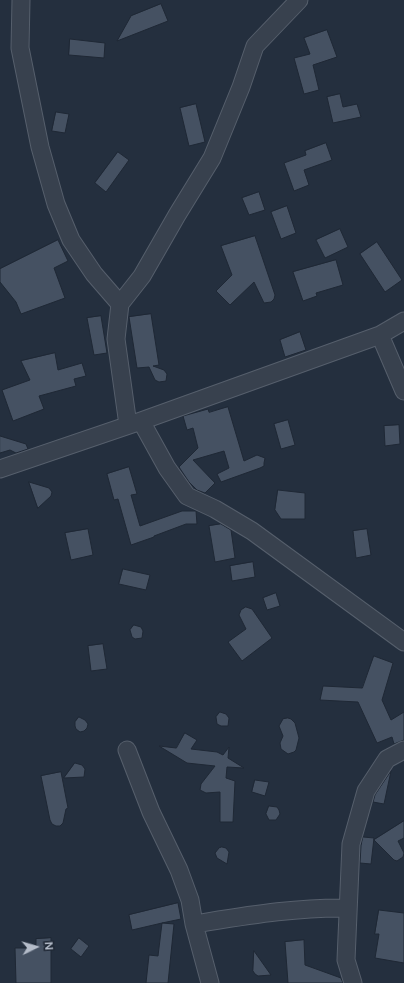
<!DOCTYPE html>
<html>
<head>
<meta charset="utf-8">
<style>
	body { margin:0 }
	#map { position:relative; width:404px; height:983px; overflow:hidden; background:#242f3e; font-family:Figtree,sans-serif }
	canvas { display:block }
	.north { position:absolute; left:16px; top:927px; width:40px; height:40px; -webkit-text-stroke:3px #1d2633; paint-order:stroke; rotate:85deg; font-size:11px; font-weight:700; line-height:16px; text-align:center; color:#b4bcc9 }
	.north::after { content:''; display:block; margin:auto; width:14px; height:18px; background:#b4bcc9; clip-path:polygon(50% 0,100% 100%,50% 72%,0 100%) }
</style>
</head>
<body>
<div id="map">
<canvas width="404" height="983"></canvas>
<div class="north">N</div>
</div>
<script>
const ctx = document.querySelector('canvas').getContext('2d');
ctx.lineJoin = 'round';
function fillPath(path, color) { ctx.fillStyle = color; ctx.fill(path, 'evenodd'); }
function stroke(path, color, width, dash) { ctx.strokeStyle = color; ctx.lineWidth = width; ctx.lineCap = dash ? 'butt' : 'round'; ctx.setLineDash(dash || []); ctx.stroke(path); }
const building = new Path2D(`
	M 161,4 L 168,21 L 117,41 L 131,16 Z
	M 327,30 L 337,57 L 313,65 L 319,90 L 304,94 L 294,58 L 310,54 L 304,38 Z
	M 70,39 L 105,43 L 104,58 L 69,55 Z
	M 340,94 L 343,107 L 357,104 L 361,117 L 333,123 L 327,97 Z
	M 196,104 L 205,142 L 189,146 L 180,108 Z
	M 56,112 L 69,114 L 65,133 L 52,131 Z
	M 326,143 L 332,160 L 304,170 L 309,185 L 294,191 L 284,163 L 306,155 L 305,151 Z
	M 118,152 L 129,160 L 106,192 L 95,183 Z
	M 259,192 L 265,210 L 249,215 L 242,198 Z
	M 287,206 L 296,233 L 281,239 L 271,212 Z
	M 340,229 L 348,247 L 325,258 L 316,240 Z
	M 255,236 L 275,295 L 274,299 L 271,302 L 264,303 L 254,282 L 230,305 L 216,291 L 232,275 L 221,246 Z
	M 58,240 L 68,261 L 54,268 L 65,298 L 21,314 L 16,302 L 0,282 L 0,269 Z
	M 377,242 L 402,280 L 385,292 L 360,254 Z
	M 336,260 L 343,285 L 316,293 L 317,296 L 303,301 L 293,272 Z
	M 151,314 L 159,365 L 153,366 L 164,370 L 167,374 L 166,381 L 159,382 L 155,380 L 149,367 L 137,368 L 129,317 Z
	M 101,316 L 107,353 L 94,355 L 87,318 Z
	M 300,332 L 306,350 L 285,357 L 280,340 Z
	M 55,353 L 58,370 L 82,363 L 86,376 L 74,379 L 76,386 L 39,396 L 44,409 L 13,421 L 2,390 L 30,380 L 21,361 Z
	M 228,407 L 244,461 L 257,455 L 265,458 L 264,463 L 264,466 L 260,468 L 221,482 L 217,474 L 229,468 L 224,451 L 193,460 L 215,483 L 205,493 L 197,490 L 189,482 L 179,467 L 198,448 L 193,428 L 187,430 L 183,416 L 208,409 L 209,412 Z
	M 288,420 L 295,445 L 281,449 L 274,424 Z
	M 399,425 L 400,444 L 385,446 L 384,426 Z
	M 0,436 L 26,444 L 28,449 L 16,453 L 10,450 L 0,453 Z
	M 129,467 L 137,494 L 131,495 L 140,526 L 182,511 L 196,511 L 197,524 L 186,524 L 154,536 L 154,537 L 131,545 L 118,499 L 114,500 L 107,474 Z
	M 29,482 L 49,488 L 52,492 L 51,496 L 38,508 Z
	M 278,490 L 305,493 L 305,519 L 281,519 L 275,510 Z
	M 221,524 L 231,530 L 235,558 L 215,562 L 209,526 Z
	M 88,529 L 93,555 L 71,560 L 65,533 Z
	M 367,529 L 371,555 L 356,558 L 353,531 Z
	M 253,562 L 255,577 L 232,581 L 230,566 Z
	M 123,569 L 150,575 L 146,590 L 119,584 Z
	M 276,593 L 280,606 L 267,610 L 263,598 Z
	M 246,607 L 252,609 L 272,638 L 242,661 L 228,642 L 246,629 L 239,615 L 241,610 Z
	M 134,625 L 141,627 L 143,631 L 142,638 L 135,639 L 132,637 L 130,630 Z
	M 103,644 L 107,669 L 91,671 L 88,646 Z
	M 374,656 L 393,663 L 382,700 L 391,720 L 404,712 L 404,740 L 394,744 L 392,737 L 377,743 L 358,702 L 320,700 L 323,686 L 362,688 Z
	M 220,712 L 226,714 L 229,718 L 228,726 L 221,726 L 217,724 L 216,717 Z
	M 79,717 L 85,720 L 88,724 L 87,728 L 84,731 L 80,732 L 76,729 L 75,726 L 75,722 Z
	M 288,718 L 291,719 L 295,723 L 299,738 L 296,750 L 294,752 L 288,754 L 281,749 L 280,743 L 283,736 L 279,726 L 283,719 Z
	M 185,733 L 197,740 L 191,749 L 217,752 L 223,755 L 229,747 L 228,758 L 244,768 L 227,767 L 226,778 L 235,781 L 233,822 L 220,822 L 220,792 L 206,793 L 200,790 L 201,784 L 215,766 L 187,763 L 159,746 L 176,748 Z
	M 75,763 L 82,765 L 85,769 L 84,777 L 64,778 Z
	M 391,771 L 384,804 L 373,802 L 375,795 Z
	M 61,772 L 68,808 L 66,809 L 63,823 L 60,826 L 56,826 L 52,824 L 50,820 L 41,776 Z
	M 255,780 L 269,782 L 265,796 L 252,792 Z
	M 269,806 L 277,807 L 279,810 L 280,814 L 276,820 L 269,820 L 266,814 Z
	M 404,821 L 404,838 L 398,841 L 404,853 L 403,857 L 397,861 L 394,860 L 374,840 Z
	M 363,837 L 374,838 L 371,864 L 360,863 L 361,846 Z
	M 222,847 L 226,848 L 229,852 L 227,864 L 217,858 L 215,853 L 219,848 Z
	M 178,903 L 181,919 L 162,923 L 174,924 L 168,983 L 146,983 L 149,955 L 158,956 L 162,923 L 132,930 L 129,915 Z
	M 379,910 L 404,913 L 404,963 L 375,958 L 379,934 L 375,934 Z
	M 51,938 L 51,983 L 16,983 L 15,948 L 36,948 L 36,939 Z
	M 79,938 L 89,946 L 81,957 L 71,949 Z
	M 304,940 L 305,965 L 341,978 L 343,983 L 288,983 L 285,942 Z
	M 254,951 L 271,975 L 258,976 L 255,974 L 253,971 Z`);
const minor = new Path2D(`
	M 21,0 L 20,48 L 40,147 L 56,204 L 71,240 L 94,274 L 120,304 L 116,339 L 128,425
	M 120,304 L 142,276 L 177,215 L 212,158 L 241,87 L 255,46 L 299,0
	M 380,335 L 404,391
	M 141,421 L 167,468 L 187,496 L 215,509 L 252,531 L 404,642
	M 0,469 L 141,421 L 380,335 L 404,321
	M 127,750 L 151,812 L 179,870 L 190,900 L 194,924 L 210,983
	M 194,924 C 245,916 296,907 348,908
	M 353,983 L 346,960 L 351,844 L 366,791 L 387,759 L 404,750`);
fillPath(building, '#455162');
stroke(building, '#1f2835', 1);
stroke(minor, '#565f6c', 19);
stroke(minor, '#38414e', 17);
</script>
</body>
</html>
